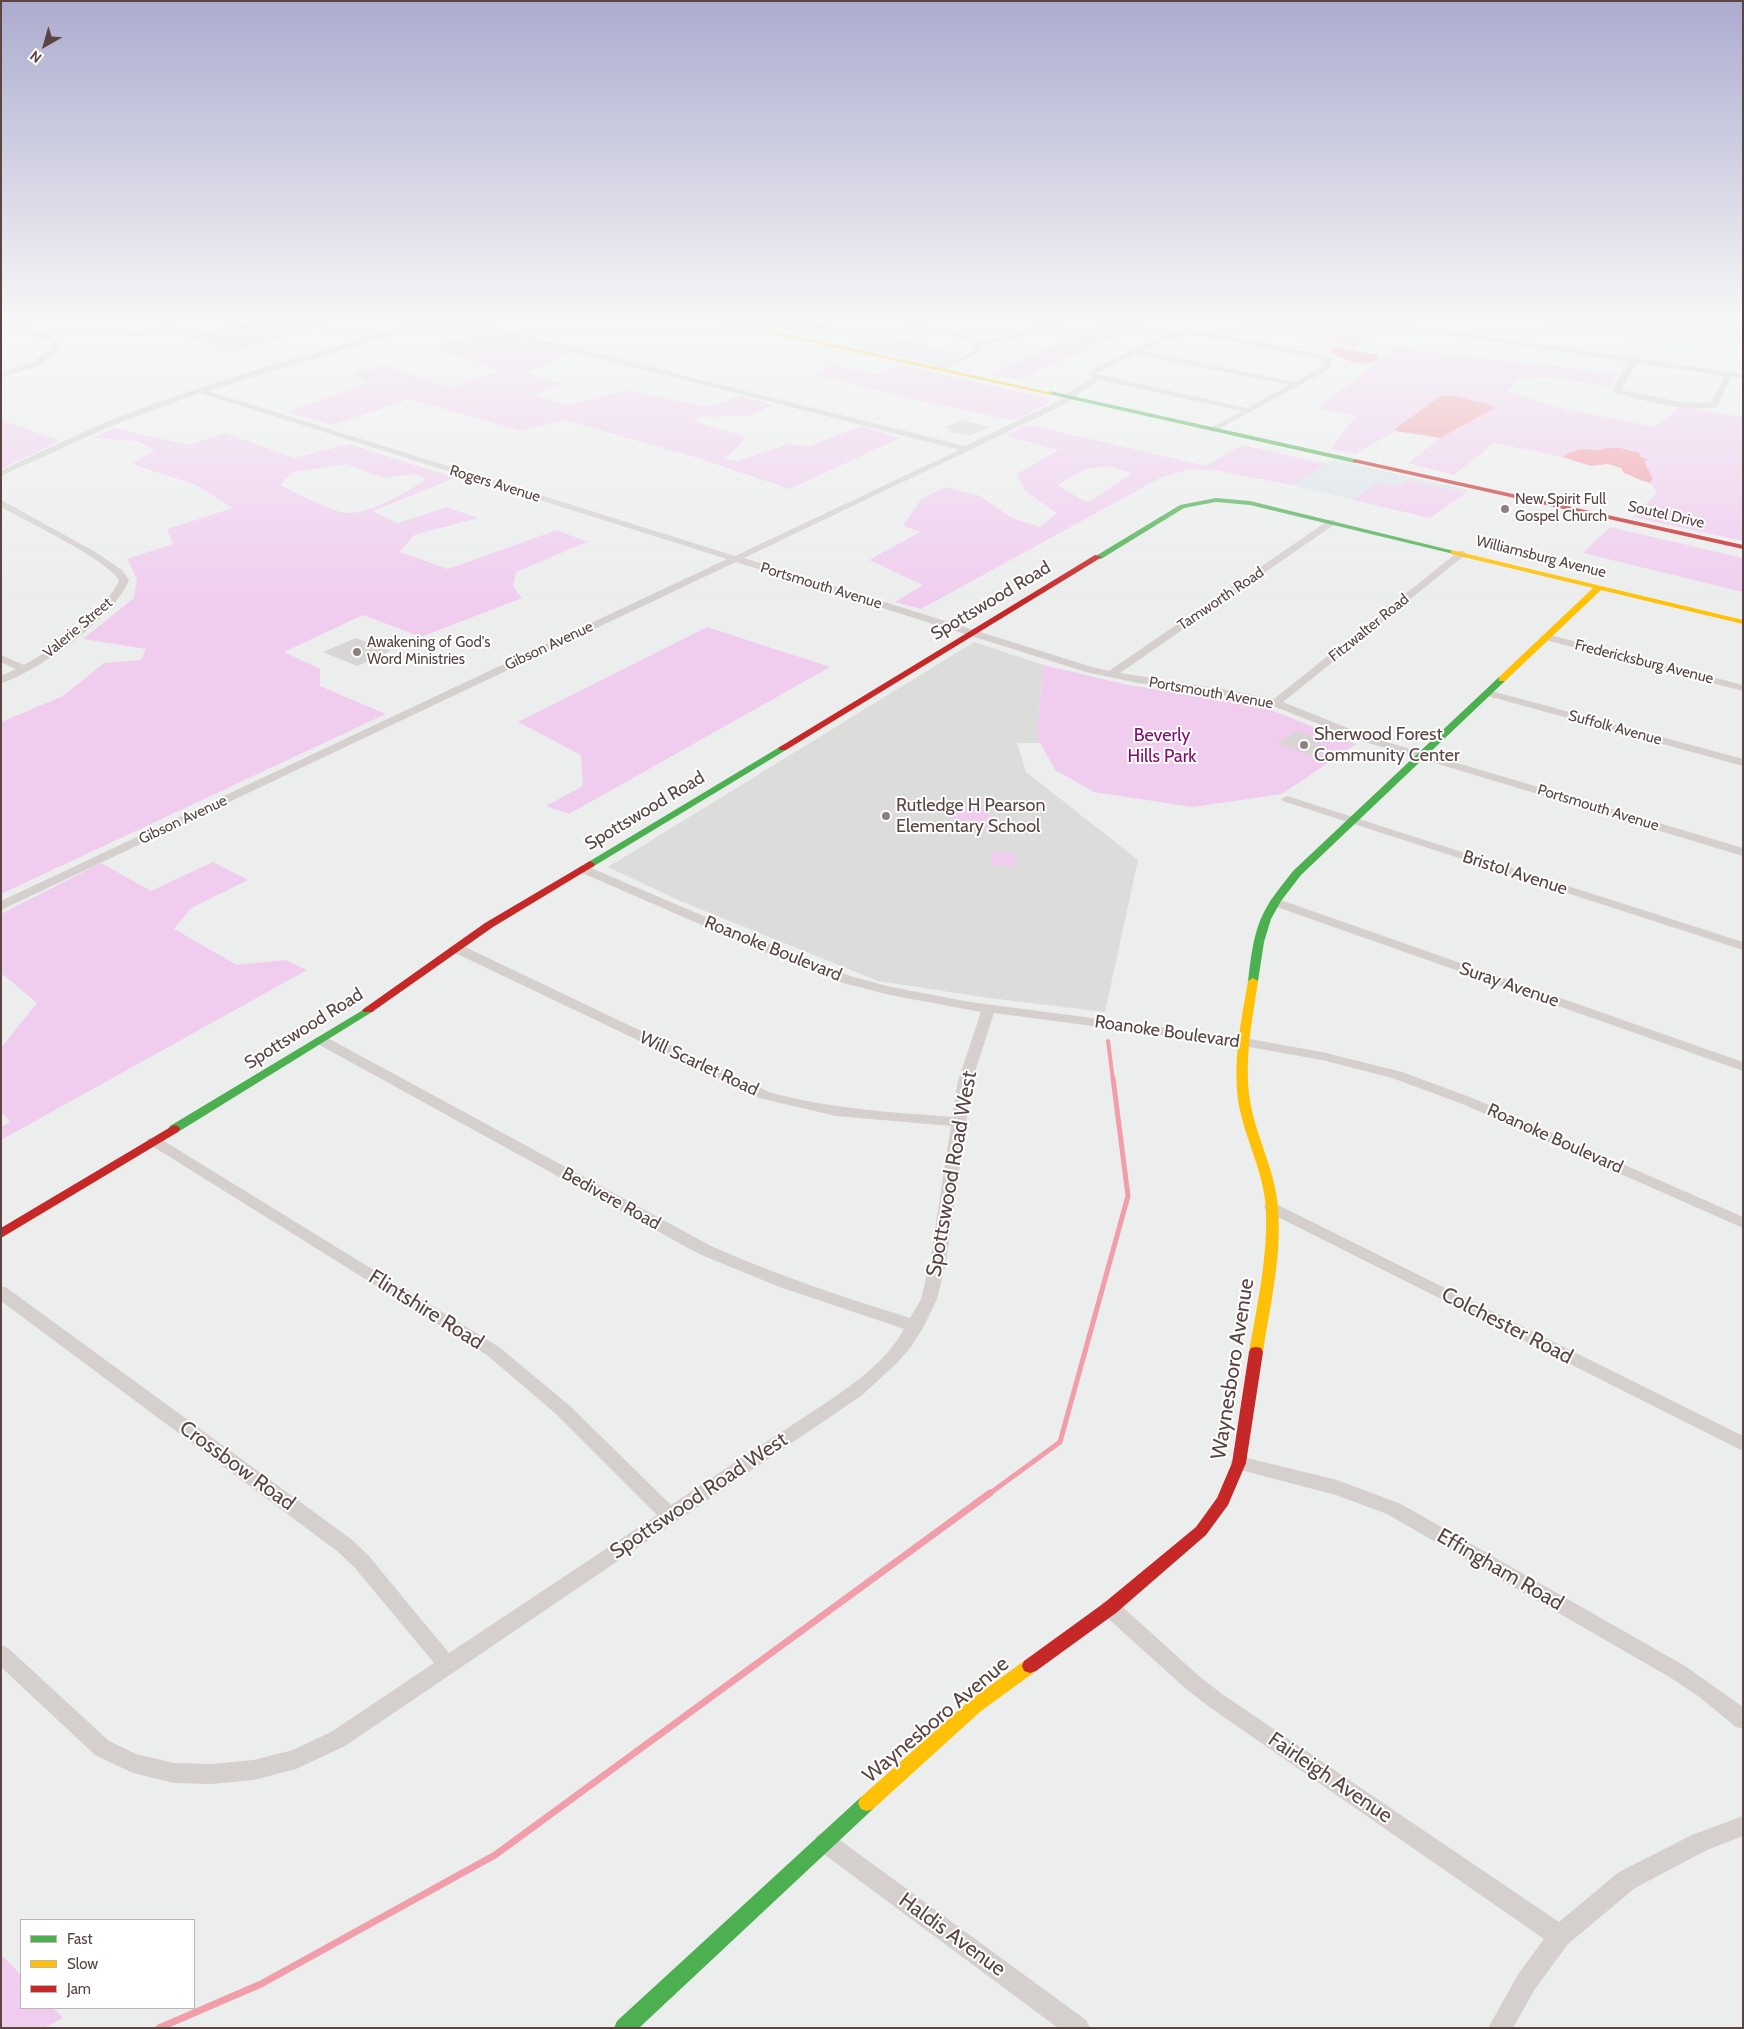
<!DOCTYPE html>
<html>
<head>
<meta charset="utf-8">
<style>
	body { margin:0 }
	#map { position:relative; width:1744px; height:2029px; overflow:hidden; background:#eceeed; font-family:Cabin,sans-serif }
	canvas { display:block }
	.frame { position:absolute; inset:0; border:2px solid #5a4542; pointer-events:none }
	.legend { position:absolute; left:20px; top:1919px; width:175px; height:90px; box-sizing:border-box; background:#fff; border:1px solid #bdb5b3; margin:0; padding:6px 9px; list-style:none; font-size:15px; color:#5a4542 }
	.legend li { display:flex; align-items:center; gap:10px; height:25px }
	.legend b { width:25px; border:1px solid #bdb5b3 }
	.north { position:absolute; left:20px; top:20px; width:50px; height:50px; -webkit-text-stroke:4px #fff; paint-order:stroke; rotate:218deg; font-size:14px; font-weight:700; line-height:20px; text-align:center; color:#5a4542 }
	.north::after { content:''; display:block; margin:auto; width:18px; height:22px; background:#5a4542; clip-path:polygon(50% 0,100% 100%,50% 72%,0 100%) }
</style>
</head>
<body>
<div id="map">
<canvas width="1744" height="2029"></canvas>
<div class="frame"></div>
<ul class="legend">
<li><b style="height:6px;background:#4caf50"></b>Fast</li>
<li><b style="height:6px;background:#ffc107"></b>Slow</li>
<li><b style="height:6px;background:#c62828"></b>Jam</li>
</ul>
<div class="north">N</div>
</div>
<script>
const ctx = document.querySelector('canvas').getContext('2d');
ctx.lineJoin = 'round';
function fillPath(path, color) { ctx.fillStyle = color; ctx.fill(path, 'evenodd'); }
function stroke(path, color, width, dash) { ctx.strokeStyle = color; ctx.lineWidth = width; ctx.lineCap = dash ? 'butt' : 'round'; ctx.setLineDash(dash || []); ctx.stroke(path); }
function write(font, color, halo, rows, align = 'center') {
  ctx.font = font + ' Cabin,sans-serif'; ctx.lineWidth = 4; ctx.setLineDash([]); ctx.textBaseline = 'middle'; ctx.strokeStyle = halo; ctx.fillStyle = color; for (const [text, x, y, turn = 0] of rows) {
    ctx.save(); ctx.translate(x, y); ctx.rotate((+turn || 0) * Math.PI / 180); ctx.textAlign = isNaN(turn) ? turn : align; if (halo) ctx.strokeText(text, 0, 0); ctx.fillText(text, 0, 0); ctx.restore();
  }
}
const commercial = new Path2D(`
	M 875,334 L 971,354 L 942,366 L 846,345 Z
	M 1334,460 L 1469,490 L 1466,493 L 1408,480 L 1397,487 L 1376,483 L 1353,500 L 1292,485 Z`);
const education = new Path2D(`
	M 974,642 L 1043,665 L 1037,736 L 1040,743 L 1017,743 L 1026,772 L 1138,860 L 1105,1012 L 989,998 L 878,981 L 678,900 L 608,867 Z`);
const green = new Path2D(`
	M 268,317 L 350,318 L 231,353 L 186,338 Z
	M 727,317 L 788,317 L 840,328 L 817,336 Z
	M 1118,317 L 1161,317 L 1019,380 L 989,374 Z
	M 1199,317 L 1406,317 L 1400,321 L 1408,326 L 1404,328 L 1389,327 L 1355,348 Z
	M 1495,317 L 1743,317 L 1743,343 L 1640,338 Z
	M 448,319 L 572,351 L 528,373 L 562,384 L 532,395 L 568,405 L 628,390 L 707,407 L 740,396 L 773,405 L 748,416 L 701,417 L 693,421 L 747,437 L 725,459 L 737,461 L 789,444 L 809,446 L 862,426 L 900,438 L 790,489 L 701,459 L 565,420 L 521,431 L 410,399 L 332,425 L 287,412 L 368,383 L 352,373 L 385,366 L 451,388 L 500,371 L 434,347 L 467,337 L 426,325 Z
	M 1399,347 C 1471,358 1544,364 1617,374 L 1609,386 L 1547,377 L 1518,378 L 1507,392 L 1564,409 L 1655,427 L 1681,407 L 1743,417 L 1743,541 L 1633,517 L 1657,493 L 1650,483 L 1653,479 L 1643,461 L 1647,460 L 1646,459 L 1642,459 C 1638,456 1635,451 1630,449 C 1620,446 1610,448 1599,450 C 1582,453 1581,446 1562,457 L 1494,443 L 1454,475 L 1408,463 L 1440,438 L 1494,408 L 1395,429 L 1396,431 L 1355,454 L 1330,449 L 1356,416 L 1317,408 Z
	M 900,365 L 1042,397 L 1050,399 L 1048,404 L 1021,417 L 1011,420 L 931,403 L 812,374 L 832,366 L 877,374 Z
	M 1,420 L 60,441 L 1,469 Z
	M 1034,426 L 1206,466 L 1242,445 L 1327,464 L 1292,485 L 1214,470 L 1189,469 L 1160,478 L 921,609 L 895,602 L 923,585 L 869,560 L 920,532 L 903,526 L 922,498 L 945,487 L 980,496 L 1012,518 L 1040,527 L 1057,513 L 1025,491 L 1017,474 L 1059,450 L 1006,436 L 1022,427 ZM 1108,466 L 1132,473 L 1091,501 L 1084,501 L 1057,485 L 1085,469 Z
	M 114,428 L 188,445 L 226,433 L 294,458 L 349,444 L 455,478 L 373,511 L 397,523 L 447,507 L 478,518 L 414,535 L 400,552 L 448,569 L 557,530 L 587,542 L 516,572 L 513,586 L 522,598 L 421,637 L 363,615 L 284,652 L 320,669 L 320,686 L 386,714 L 1,894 L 1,722 L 63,696 L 104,663 L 141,660 L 146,649 L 83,639 L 134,598 L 137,579 L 127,559 L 173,544 L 167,529 L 233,508 L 194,484 L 132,464 L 155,450 L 137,441 L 92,438 ZM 347,464 L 383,478 L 413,474 L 426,479 C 408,492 364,518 341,512 C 323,507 296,493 280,485 L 293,472 Z
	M 1408,480 L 1466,493 L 1430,518 L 1353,500 L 1376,483 L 1397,487 Z
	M 1610,527 L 1743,558 L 1743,592 L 1583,553 Z
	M 707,627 L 830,667 L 569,814 L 546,806 L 583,786 L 581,755 L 518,722 Z
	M 1043,665 L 1128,685 L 1223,699 L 1271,710 L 1356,744 L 1282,794 L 1193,807 L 1094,792 L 1055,770 L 1037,737 Z
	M 977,801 L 1000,826 L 967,833 L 944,808 Z
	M 996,851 L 1013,853 L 1018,864 L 1016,866 L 993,866 L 989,856 Z
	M 213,862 L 248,880 L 191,908 L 174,929 L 237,965 L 285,960 L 307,970 L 1,1140 L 1,1127 L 10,1122 L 1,1112 L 1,1048 L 37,1003 L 1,973 L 1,914 L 101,863 L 151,891 Z
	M 1,1954 L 21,1975 L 21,2008 L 53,2008 L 63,2018 L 44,2028 L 1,2028 Z`);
const water = new Path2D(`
	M 1337,347 L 1377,355 L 1379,358 C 1364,370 1345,360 1330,352 L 1329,350 Z
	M 1449,395 L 1488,404 L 1495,408 L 1440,438 L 1396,431 L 1395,429 L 1439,397 Z
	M 1605,448 L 1621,448 L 1639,453 L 1640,457 L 1648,460 L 1644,461 L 1653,479 L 1650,483 C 1641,481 1633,476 1624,473 L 1621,468 L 1608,464 L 1591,466 L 1562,457 C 1569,453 1576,449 1585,449 C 1593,449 1598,452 1605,448 Z`);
const streamFar2 = new Path2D(`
	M 1108,1041 L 1113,1080`);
const streamFar1 = new Path2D(`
	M 989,1494 L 1060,1442 L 1128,1196 L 1113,1078`);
const stream = new Path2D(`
	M 159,2028 L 261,1984 L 495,1855 L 990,1493`);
const building = new Path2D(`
	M 962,420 L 990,427 L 969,436 L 948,431 L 952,429 L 945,428 Z
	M 356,638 L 391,651 L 357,666 L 323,652 Z
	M 1297,731 L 1318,739 L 1314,742 L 1329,747 L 1315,757 L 1278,743 Z`);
const street = new Path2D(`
	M 8,317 L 14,317 L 27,327 L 55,339 L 59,350 L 38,366 L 1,377 L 1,373 L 32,362 L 51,349 L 50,341 L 22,330 Z
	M 191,317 L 200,317 L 135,336 L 132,334 Z
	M 439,317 L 452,317 L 965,446 L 1062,399 L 1069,392 L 1093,378 L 1088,375 L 1091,370 L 1165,335 L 1184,331 L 1205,332 L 1320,354 L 1332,359 L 1330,369 L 1213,432 L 1209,430 L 1210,428 L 1242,411 L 1099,380 L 1075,396 L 1068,403 L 744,558 L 1092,667 L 1109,671 L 1329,520 L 1335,520 L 1335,524 L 1120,673 L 1222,689 L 1274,699 L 1459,551 L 1465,551 L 1465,555 L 1283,702 L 1370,737 L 1743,848 L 1743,856 L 1362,741 L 1273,706 L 1222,695 L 1138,683 L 1086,672 L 736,562 L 1,910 L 1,901 L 727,559 L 200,393 L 111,426 L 1,476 L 1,471 C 35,454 69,438 104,423 C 213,379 327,349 439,317 ZM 446,319 L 959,450 L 735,556 L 208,391 ZM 1184,335 L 1205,336 L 1315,358 L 1325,362 L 1324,366 L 1295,382 L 1142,351 L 1169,338 ZM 1136,354 L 1289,385 L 1247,408 L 1096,374 Z
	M 876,317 L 886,317 L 961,334 L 978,341 L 1013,336 L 1060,317 L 1068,317 L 1016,339 L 981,344 L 980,353 L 941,371 L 937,369 L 938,367 L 975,351 L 974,344 L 957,337 Z
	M 1333,317 L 1347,317 L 1743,374 L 1743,378 L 1731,377 L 1717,407 C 1685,413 1646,401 1615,393 L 1613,388 L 1630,362 ZM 1637,363 L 1725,376 L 1711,403 L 1682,402 L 1621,390 Z
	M 1,500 L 94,551 L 122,570 L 129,580 C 116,615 37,673 1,683 L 1,676 L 16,669 L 1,662 L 1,655 L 24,665 C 51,651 109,608 119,580 C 106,559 26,521 1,507 Z
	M 1546,634 L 1743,685 L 1743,691 L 1542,639 L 1541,637 Z
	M 1488,690 L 1743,759 L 1743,766 L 1484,695 L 1483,693 Z
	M 1287,796 L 1743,942 L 1743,950 L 1283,801 L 1281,799 Z
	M 584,865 L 790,953 L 853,977 L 891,987 L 970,1002 L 1244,1038 L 1322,1052 L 1402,1072 L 1475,1099 L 1743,1217 L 1743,1228 L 1465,1105 L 1392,1078 L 1322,1060 L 1244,1046 L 994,1013 L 972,1081 L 946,1262 L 937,1299 L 924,1326 L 911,1347 L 897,1363 L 861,1396 L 345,1746 L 296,1769 L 254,1780 L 211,1784 L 174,1783 L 133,1773 L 95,1755 L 1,1667 L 1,1645 L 8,1648 L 109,1741 L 136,1754 L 174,1763 L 211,1764 L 254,1760 L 293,1750 L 331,1732 L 434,1663 L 354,1567 L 337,1551 L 1,1301 L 1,1286 L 7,1288 L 351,1539 L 368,1555 L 449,1653 L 657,1515 L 556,1414 L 487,1355 L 149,1144 L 146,1141 L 149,1138 L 159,1138 L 499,1347 L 569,1405 L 671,1505 C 709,1480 747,1454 786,1429 C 826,1402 881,1372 904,1329 L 777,1286 L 699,1254 L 316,1043 L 314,1040 L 316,1037 L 326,1037 L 711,1246 C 776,1275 843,1297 910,1318 L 921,1299 L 930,1262 L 951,1126 L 836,1116 L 759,1098 L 451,951 L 449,948 L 456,944 L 461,945 L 769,1092 C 829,1109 890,1112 952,1117 L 958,1081 L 981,1012 L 890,995 L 843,983 L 780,959 L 580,872 L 578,869 L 580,866 Z
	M 1275,898 L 1743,1062 L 1743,1071 L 1271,905 L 1269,902 L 1271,899 Z
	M 1272,1202 L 1743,1436 L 1743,1451 L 1266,1211 L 1264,1207 L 1266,1203 Z
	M 1239,1456 L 1337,1480 L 1401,1504 L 1685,1666 L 1743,1707 L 1743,1729 L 1736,1727 L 1698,1696 L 1671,1678 L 1387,1514 L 1336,1495 L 1233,1468 L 1230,1463 L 1233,1458 Z
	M 1110,1600 L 1117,1602 L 1199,1676 L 1222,1694 L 1559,1922 L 1619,1872 L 1692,1835 L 1743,1816 L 1743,1836 L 1707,1850 L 1635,1888 L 1568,1944 L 1535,1989 L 1513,2028 L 1488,2028 L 1519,1973 L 1544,1939 L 1208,1706 L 1185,1688 L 1103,1614 L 1100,1608 L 1103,1602 Z
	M 825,1832 L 833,1835 L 1086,2020 L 1090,2028 L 1058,2028 L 817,1849 L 814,1842 L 817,1835 Z`);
const fast = new Path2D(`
	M 1050,391 L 1355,459 L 1358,461 L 1355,463 L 1048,394 L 1047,393 Z
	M 1216,498 L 1250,501 L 1458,552 L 1454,554 L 1250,505 L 1216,502 L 1184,508 L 1101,559 L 1094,557 L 1180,505 Z
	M 1502,676 L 1505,677 L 1505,681 L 1301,875 L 1281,901 L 1271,919 L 1264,942 L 1258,981 L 1253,984 L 1249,983 L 1248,981 C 1251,958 1253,933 1264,912 C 1272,897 1283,884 1293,871 L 1499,677 Z
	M 783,745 L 786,746 L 786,750 L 594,866 L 590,867 L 585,864 Z
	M 368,1007 L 374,1010 L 372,1012 L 178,1132 L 170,1132 L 168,1129 L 170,1126 Z
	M 867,1795 L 873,1797 L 876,1803 L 873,1809 L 639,2028 L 614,2028 L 617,2021 L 861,1797 Z`);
const slow = new Path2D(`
	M 703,317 L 710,317 L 1053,393 L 1050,395 L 705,319 Z
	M 1451,550 L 1743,620 L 1743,624 L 1601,590 L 1505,681 L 1499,681 L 1499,677 L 1593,588 L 1451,554 Z
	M 1253,978 L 1258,981 C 1252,1022 1243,1064 1251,1106 C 1258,1141 1276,1173 1278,1208 C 1282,1257 1270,1305 1263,1352 L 1261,1356 L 1256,1357 L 1251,1356 L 1249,1352 C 1257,1305 1268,1257 1266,1209 C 1264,1173 1246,1141 1239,1106 C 1232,1064 1241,1022 1248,981 Z
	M 1030,1659 L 1036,1661 L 1038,1666 L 1036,1671 L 981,1711 L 873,1809 L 867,1811 L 861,1809 L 858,1803 L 861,1797 L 969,1701 L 1024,1661 Z`);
const jam = new Path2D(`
	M 1355,459 L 1743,545 L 1743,549 L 1353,462 L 1353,460 Z
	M 1095,555 L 1102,557 L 786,750 L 780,750 L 778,748 Z
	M 590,861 L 595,864 L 594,866 L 493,927 L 372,1012 L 364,1012 L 362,1010 L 485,923 Z
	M 174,1125 L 178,1126 L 180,1129 L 178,1132 L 1,1238 L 1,1228 Z
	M 1256,1347 L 1261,1348 L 1263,1352 L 1246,1463 L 1228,1505 L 1206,1535 L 1116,1613 L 1036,1671 L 1030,1673 L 1024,1671 L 1022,1666 L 1024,1661 L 1104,1603 L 1196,1527 L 1217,1498 L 1232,1463 L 1249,1352 L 1251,1348 Z`);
const markers = [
	[1505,509,5,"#8d807e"],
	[357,652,5,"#8d807e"],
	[1304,745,5,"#8d807e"],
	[886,816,5,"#8d807e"]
];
const farStreetnames = [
	["Rogers Avenue",495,484,17],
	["Soutel Drive",1666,515,13],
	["Williamsburg Avenue",1541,557,14],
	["Portsmouth Avenue",821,586,17],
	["Tamworth Road",1221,599,-34],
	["Valerie Street",78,628,-40],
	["Fitzwalter Road",1369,628,-39],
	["Gibson Avenue",549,646,-25],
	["Fredericksburg Avenue",1644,662,14],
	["Portsmouth Avenue",1211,693,10],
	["Suffolk Avenue",1615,728,15],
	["Portsmouth Avenue",1598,808,17],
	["Gibson Avenue",183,820,-25]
];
const farPoinames = [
	["New Spirit Full",1515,500],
	["Gospel Church",1515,517],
	["Awakening of God's",367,643],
	["Word Ministries",367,660]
];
const streetNames = [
	["Spottswood Road",991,601,-31],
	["Spottswood Road",645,811,-31],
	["Bristol Avenue",1515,873,18],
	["Roanoke Boulevard",773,949,22],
	["Suray Avenue",1509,985,19],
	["Spottswood Road",304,1029,-32],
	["Roanoke Boulevard",1167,1032,8],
	["Will Scarlet Road",699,1064,25],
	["Roanoke Boulevard",1555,1139,24],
	["Bedivere Road",611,1199,29]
];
const poiNames = [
	["Sherwood Forest",1314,735],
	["Community Center",1314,756],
	["Rutledge H Pearson",896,806],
	["Elementary School",896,827]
];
const parkNames = [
	["Beverly",1162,736],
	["Hills Park",1162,757]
];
const nearStreetnames = [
	["Spottswood Road West",952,1174,-80],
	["Flintshire Road",426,1310,32],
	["Colchester Road",1507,1326,27],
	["Waynesboro Avenue",1233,1369,-81],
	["Crossbow Road",237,1466,36],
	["Spottswood Road West",699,1496,-34],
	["Effingham Road",1500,1570,30],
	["Waynesboro Avenue",936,1720,-40],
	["Fairleigh Avenue",1330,1778,34],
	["Haldis Avenue",952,1935,36]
];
fillPath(commercial, '#dae3e8');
fillPath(education, '#dcdcdb');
fillPath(green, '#f0cdef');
fillPath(water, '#f29eaa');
stroke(streamFar2, '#f29eaa', 4);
stroke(streamFar1, '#f29eaa', 5);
stroke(stream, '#f29eaa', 7);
fillPath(building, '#d8d6d5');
fillPath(street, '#d5cfce');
fillPath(fast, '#4caf50');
fillPath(slow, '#ffc107');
fillPath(jam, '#c62828');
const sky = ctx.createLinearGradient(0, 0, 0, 601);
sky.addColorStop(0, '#acabcf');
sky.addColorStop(0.53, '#f6f7f7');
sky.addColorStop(1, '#f6f7f700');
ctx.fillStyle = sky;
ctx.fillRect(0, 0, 1744, 601);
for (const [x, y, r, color] of markers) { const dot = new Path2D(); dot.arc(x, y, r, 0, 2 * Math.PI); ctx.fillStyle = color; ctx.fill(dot); stroke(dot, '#fff', 2); }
write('15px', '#5a4542', '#fff', farStreetnames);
write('15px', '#5a4542', '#fff', farPoinames, 'left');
write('18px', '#5a4542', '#fff', streetNames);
write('18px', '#5a4542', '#fff', poiNames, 'left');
write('18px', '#820c72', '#fff', parkNames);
write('21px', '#5a4542', '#fff', nearStreetnames);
</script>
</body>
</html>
